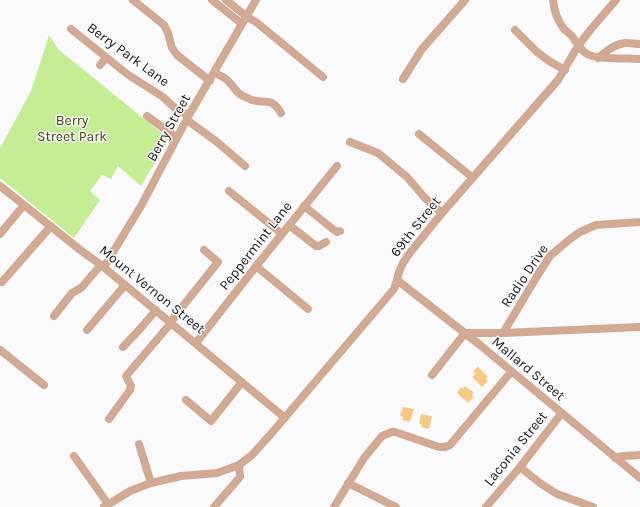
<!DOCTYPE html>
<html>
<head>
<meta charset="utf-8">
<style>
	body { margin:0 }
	canvas { display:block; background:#fafafc }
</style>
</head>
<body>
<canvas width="640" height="507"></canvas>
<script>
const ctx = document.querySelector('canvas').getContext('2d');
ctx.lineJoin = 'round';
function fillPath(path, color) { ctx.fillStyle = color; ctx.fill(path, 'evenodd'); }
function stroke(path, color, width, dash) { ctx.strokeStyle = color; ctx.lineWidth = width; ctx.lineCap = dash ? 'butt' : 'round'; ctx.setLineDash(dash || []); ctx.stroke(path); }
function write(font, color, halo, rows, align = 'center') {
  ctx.font = font + ' Karla,sans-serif'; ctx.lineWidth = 3; ctx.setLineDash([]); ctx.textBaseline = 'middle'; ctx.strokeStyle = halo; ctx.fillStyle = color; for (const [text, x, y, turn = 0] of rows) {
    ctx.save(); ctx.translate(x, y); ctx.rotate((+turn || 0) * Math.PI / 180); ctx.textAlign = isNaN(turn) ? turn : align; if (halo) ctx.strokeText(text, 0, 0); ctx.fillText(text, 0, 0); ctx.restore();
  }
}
const green = new Path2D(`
	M 49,35 L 58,49 L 169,139 L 141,186 L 118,166 L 111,179 L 102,175 L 90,191 L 100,200 L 74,238 L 0,178 L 0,148 L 31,91 Z`);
const building = new Path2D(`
	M 478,367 L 488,377 L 486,379 L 488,381 L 482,387 L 472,377 L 476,374 L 473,371 Z
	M 465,386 L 474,393 L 472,395 L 474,397 L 468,403 L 457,393 L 461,387 L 463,389 Z
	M 403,407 L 414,409 L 410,422 L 402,420 L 403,417 L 400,416 Z
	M 421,414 L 432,416 L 429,429 L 421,427 L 422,424 L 419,424 Z`);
const minor = new Path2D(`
	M 133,0 L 164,25 L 168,33 L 172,48 L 177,55 L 210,81
	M 212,0 L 242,24
	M 226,0 L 247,17 L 256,22 L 323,77
	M 553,0 C 554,11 557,20 564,29 C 566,31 569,33 571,35 C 576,41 580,50 587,54 C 596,60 628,58 640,59
	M 71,29 L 127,74 L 163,97 L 178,111 L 189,115
	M 515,30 L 537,52 L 549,61 L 565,70
	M 598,58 C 606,51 616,43 627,43 C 631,43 636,44 640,44
	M 100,65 L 106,58
	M 214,73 C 220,75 226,78 230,83 C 235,88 236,93 243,96 C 246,97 249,99 252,100 C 265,104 272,97 281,113
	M 403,79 L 422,49 L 465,0
	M 147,116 L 177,138
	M 187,120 L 217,142 L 245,166
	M 419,134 L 473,178
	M 350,142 L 378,153 L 407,177 L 425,198 L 442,213
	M 0,186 L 79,249 L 101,265 L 285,418
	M 229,191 L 282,234
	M 304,206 L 334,230 L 337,232 L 340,231
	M 289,225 L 316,246 L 319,246 L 326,242
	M 0,234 L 24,205
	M 256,266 L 308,309
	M 104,267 L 141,206 L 189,115 L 256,0
	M 397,280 L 480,345 L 640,478
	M 2,282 L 51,226
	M 54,316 L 72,293 L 81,288 L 101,265
	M 87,330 L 125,285
	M 503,333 L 539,273 L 550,256 L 570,239 L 580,232 L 596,225 L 640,222
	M 196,343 L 257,265 L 337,166
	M 123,347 L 140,329 L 156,310
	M 0,350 L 44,385
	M 432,375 L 465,333 L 503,333 L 640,327
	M 186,400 L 211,421 L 242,382
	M 109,419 L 130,390 L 131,386 L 126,376 L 171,323 L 175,316 L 218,262 L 204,250
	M 139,444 L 151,483
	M 74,456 L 108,504
	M 615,458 L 623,456 L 640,455
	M 520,467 L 540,483 L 557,494 L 593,507
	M 348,483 L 396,507
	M 104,507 L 130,491 L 151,483 L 181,476 L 217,473 L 239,465 L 252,455 L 270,435 L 394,289 L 397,280 L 399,272 L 403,263 L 409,254 L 442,213 L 558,80 L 578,46 L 591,29 L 616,0
	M 214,507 L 240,477 L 239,465
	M 334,507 L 364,458 L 382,436 L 392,432 L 395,432 L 439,447 L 445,447 L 450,445 L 511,372
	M 486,507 L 520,467 L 561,414`);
const streetNames = [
	["Berry Park Lane",128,55,36],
	["Berry Street",169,128,-61],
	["69th Street",416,227,-52],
	["Peppermint Lane",256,246,-52],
	["Radio Drive",525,276,-56],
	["Mount Vernon Street",152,290,39],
	["Mallard Street",528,369,40],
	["Laconia Street",516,449,-51]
];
const parkNames = [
	["Berry",72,121],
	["Street Park",72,137]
];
fillPath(green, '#c5ee94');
fillPath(building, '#f7c983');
stroke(minor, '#d2a993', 8);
write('14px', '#202020', '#fafafc', streetNames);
write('14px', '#354e0c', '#fafafc', parkNames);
</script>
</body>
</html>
